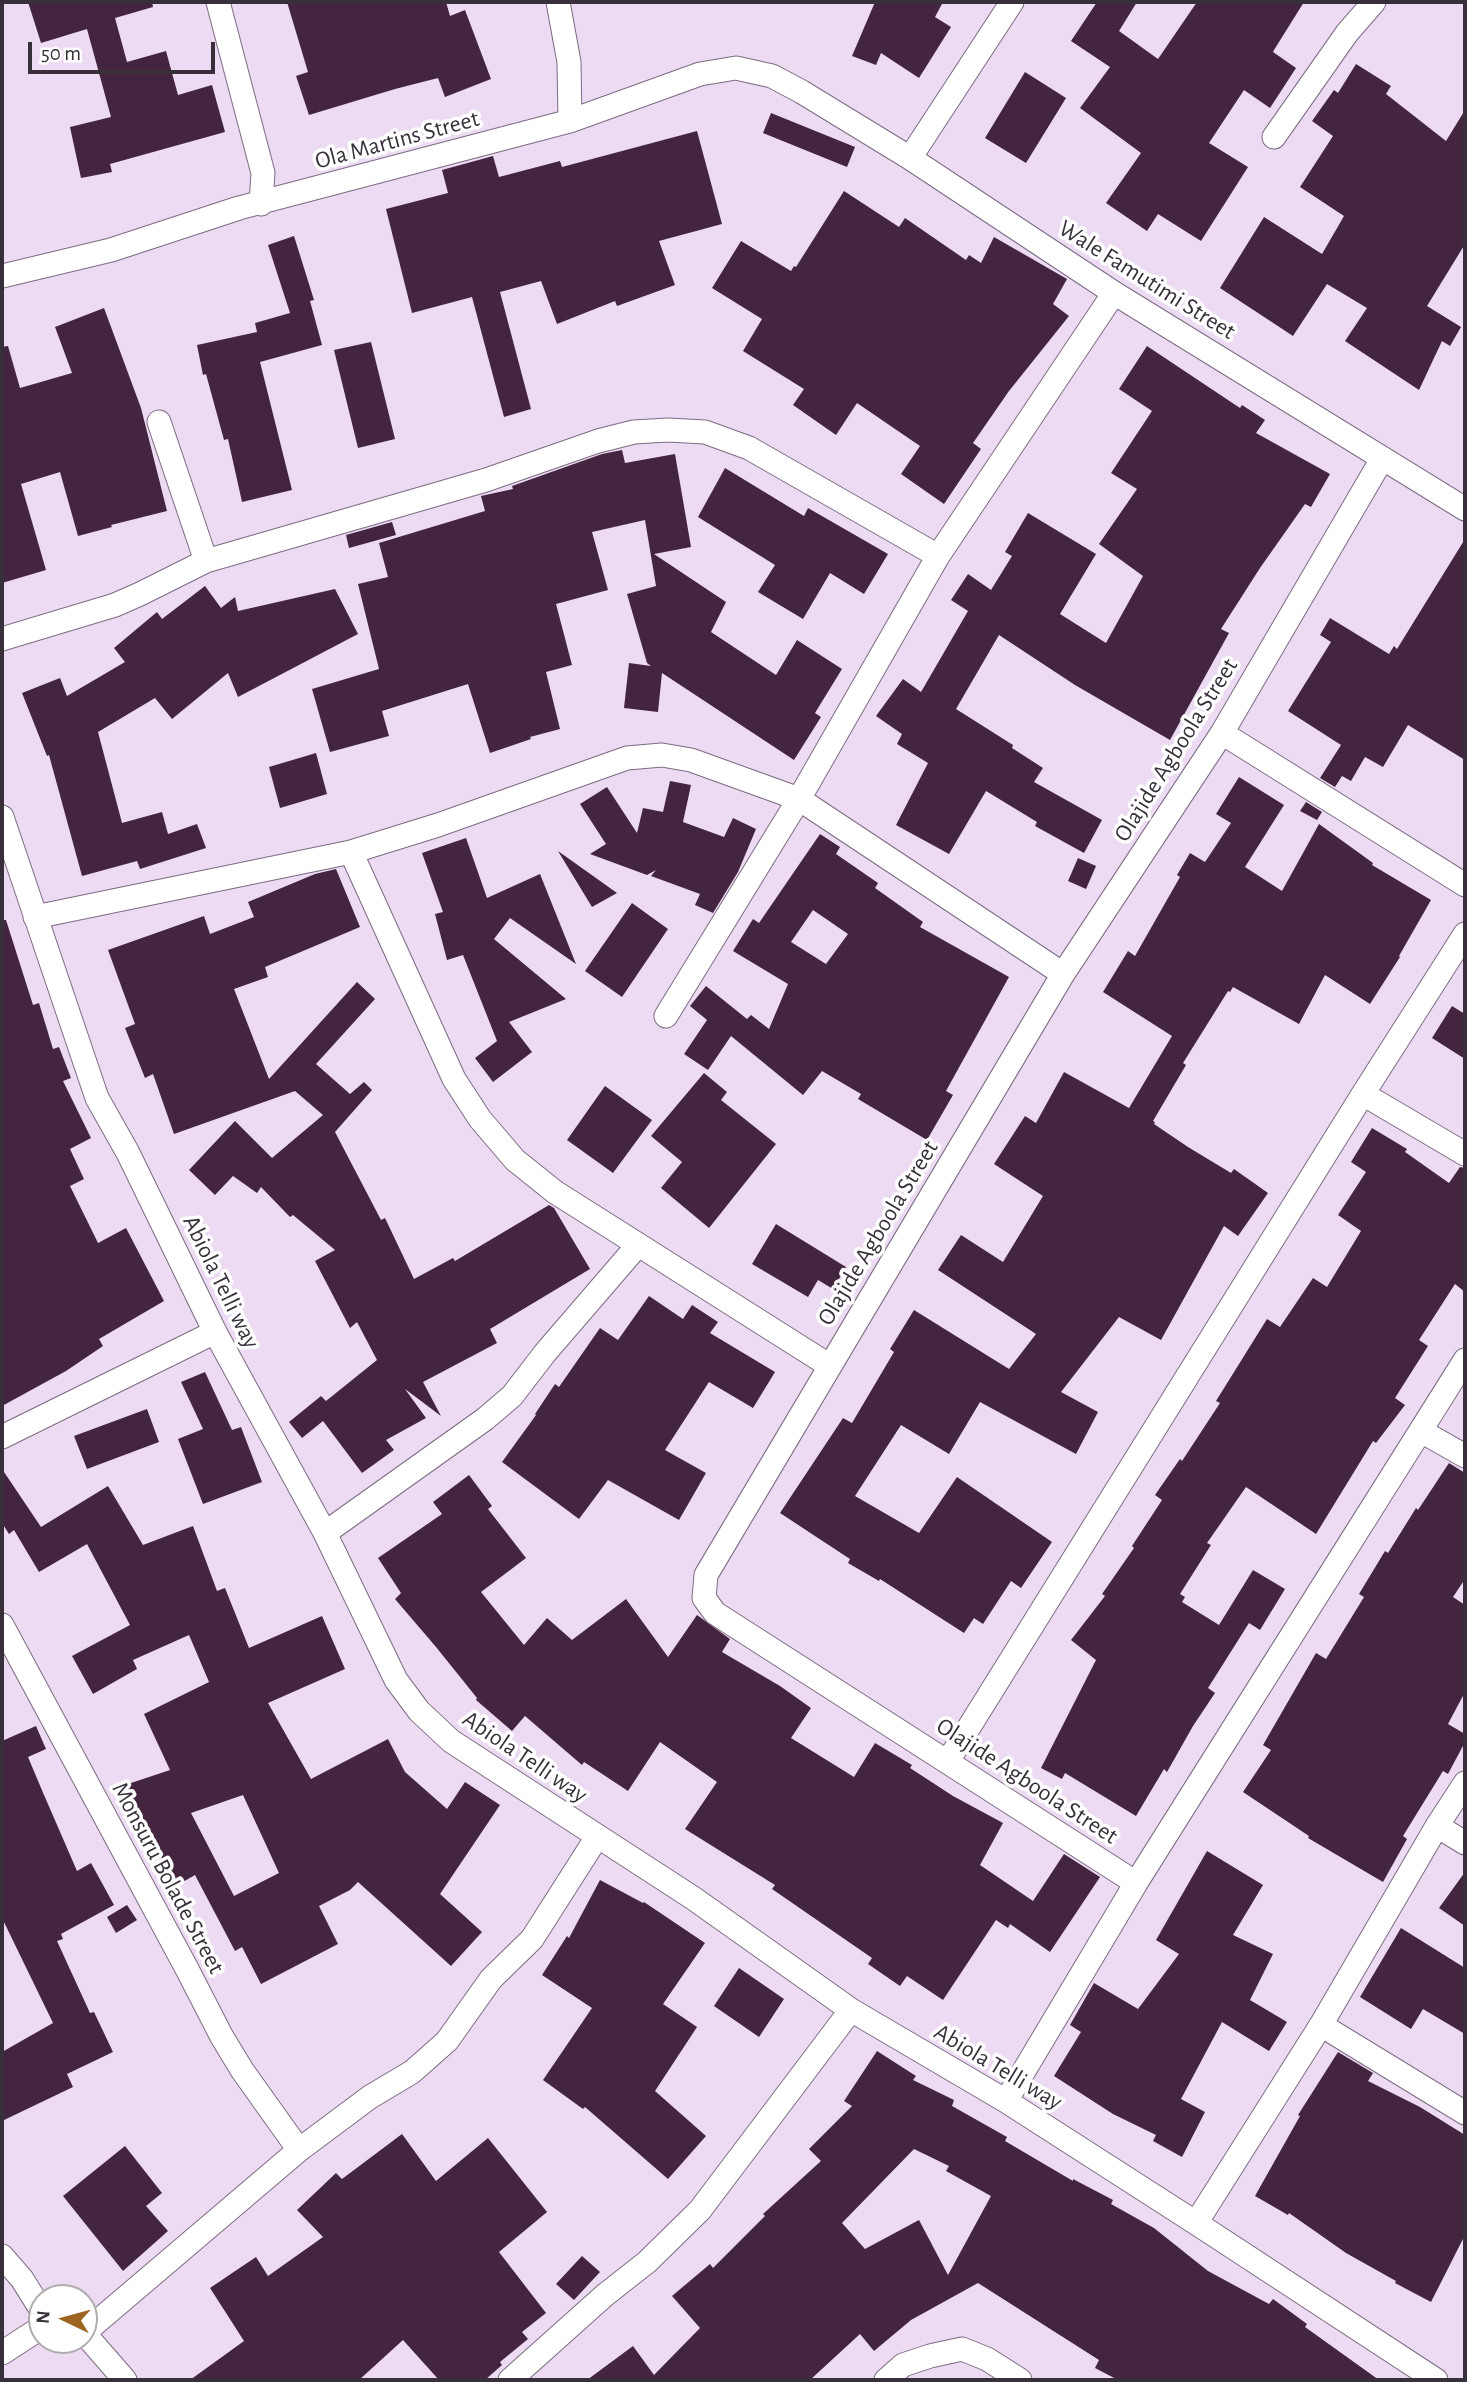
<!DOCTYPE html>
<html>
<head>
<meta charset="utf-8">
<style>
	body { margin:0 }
	#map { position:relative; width:1467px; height:2382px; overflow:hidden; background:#eddaf3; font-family:"Alegreya Sans",sans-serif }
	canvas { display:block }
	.frame { position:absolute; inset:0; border:4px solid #372f39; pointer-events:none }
	.north { position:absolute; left:28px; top:2284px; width:70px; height:70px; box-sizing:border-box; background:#fff; border:2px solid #afacb0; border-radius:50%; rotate:275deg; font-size:19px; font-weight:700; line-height:28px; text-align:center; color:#372f39 }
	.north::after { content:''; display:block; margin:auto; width:24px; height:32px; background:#9d6422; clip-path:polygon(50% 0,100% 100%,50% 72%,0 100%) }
	.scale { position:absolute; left:28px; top:42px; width:187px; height:32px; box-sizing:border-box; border:4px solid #372f39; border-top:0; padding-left:9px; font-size:21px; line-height:24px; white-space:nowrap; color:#372f39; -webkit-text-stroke:5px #fff; paint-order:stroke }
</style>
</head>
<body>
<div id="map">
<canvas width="1467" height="2382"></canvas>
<div class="frame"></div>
<div class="north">N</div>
<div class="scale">50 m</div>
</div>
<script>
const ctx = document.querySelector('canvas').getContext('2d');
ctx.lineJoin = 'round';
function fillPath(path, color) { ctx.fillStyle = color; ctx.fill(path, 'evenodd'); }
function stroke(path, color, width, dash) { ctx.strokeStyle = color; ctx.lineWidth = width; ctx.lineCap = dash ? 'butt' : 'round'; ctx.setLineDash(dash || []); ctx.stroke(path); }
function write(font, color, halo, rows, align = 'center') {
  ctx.font = font + ' "Alegreya Sans",sans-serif'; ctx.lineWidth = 7; ctx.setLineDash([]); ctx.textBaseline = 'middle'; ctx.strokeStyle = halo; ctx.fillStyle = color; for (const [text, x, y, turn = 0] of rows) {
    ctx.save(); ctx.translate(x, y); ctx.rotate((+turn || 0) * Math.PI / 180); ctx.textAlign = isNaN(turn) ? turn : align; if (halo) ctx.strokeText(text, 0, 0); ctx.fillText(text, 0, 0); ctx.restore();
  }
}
const building = new Path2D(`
	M 28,2 L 152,2 L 153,7 L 115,18 L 127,62 L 166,51 L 178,95 L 212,85 L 225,132 L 110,164 L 112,172 L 81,178 L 70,127 L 111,117 L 87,29 L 41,43 Z
	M 287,2 L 446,2 L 450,16 L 465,10 L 491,79 L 445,97 L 438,78 L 395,89 L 309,115 L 296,76 L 308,72 Z
	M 875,2 L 943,2 L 935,17 L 951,27 L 919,78 L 881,53 L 876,65 L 852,56 Z
	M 1097,2 L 1137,2 L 1119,31 L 1158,59 L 1197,2 L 1304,2 L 1274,50 L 1273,52 L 1296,68 L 1270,108 L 1244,90 L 1209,143 L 1248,167 L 1201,241 L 1158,214 L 1147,231 L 1106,203 L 1141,153 L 1080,108 L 1110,67 L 1071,41 Z
	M 1356,64 L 1391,86 L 1386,94 L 1446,141 L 1465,110 L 1465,244 L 1427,306 L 1461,327 L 1450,346 L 1442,341 L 1419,390 L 1345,341 L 1367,308 L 1327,284 L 1293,336 L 1220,288 L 1264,217 L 1322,254 L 1344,216 L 1300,187 L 1333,136 L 1312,121 L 1334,90 L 1338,93 Z
	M 1025,72 L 1066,98 L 1026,163 L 985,138 Z
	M 771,113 L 855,147 L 847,167 L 763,133 Z
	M 697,131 L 722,224 L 659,241 L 675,285 L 617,306 L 615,301 L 557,324 L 541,281 L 500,292 L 531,409 L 504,417 L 472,297 L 412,313 L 386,209 L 448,193 L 442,170 L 493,156 L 499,177 L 560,161 L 562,167 Z
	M 844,191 L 899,227 L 905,218 L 966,260 L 969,255 L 981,263 L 994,237 L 1067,279 L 1053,304 L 1069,316 L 1009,391 L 973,443 L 981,449 L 944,504 L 901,474 L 920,446 L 857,403 L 836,435 L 793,405 L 804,389 L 743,351 L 762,319 L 712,288 L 741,241 L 791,271 L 794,266 L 796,267 Z
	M 294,236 L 314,300 L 310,301 L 322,345 L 260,362 L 292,490 L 242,502 L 228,439 L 224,440 L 206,374 L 203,375 L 197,345 L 257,332 L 255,323 L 290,313 L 268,245 Z
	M 104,308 L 141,408 L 167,511 L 111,525 L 112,527 L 78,536 L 60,472 L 21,484 L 46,570 L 2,583 L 2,347 L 8,346 L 20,388 L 72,373 L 55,327 Z
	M 371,342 L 395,439 L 358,448 L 334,350 Z
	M 1147,346 L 1240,408 L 1242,405 L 1265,420 L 1256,433 L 1330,474 L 1311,507 L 1305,504 L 1260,568 L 1221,629 L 1229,633 L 1170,740 L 1075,685 L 999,635 L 956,709 L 1013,745 L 1012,748 L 1043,768 L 1034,782 L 1102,820 L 1084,853 L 1035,826 L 1037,822 L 986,791 L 949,854 L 896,825 L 928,763 L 897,744 L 902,734 L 876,716 L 903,679 L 921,692 L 968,611 L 951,600 L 968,574 L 991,590 L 1012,556 L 1005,552 L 1028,513 L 1096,554 L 1060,614 L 1106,643 L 1143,576 L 1099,544 L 1137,489 L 1111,473 L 1152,411 L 1119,389 Z
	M 622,450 L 625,463 L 675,454 L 691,547 L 654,554 L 726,602 L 711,632 L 776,675 L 797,640 L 842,669 L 815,713 L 821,717 L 794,760 L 662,673 L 658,712 L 624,708 L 629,663 L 651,666 L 647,663 L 627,594 L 656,586 L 645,520 L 592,532 L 608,590 L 556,604 L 572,665 L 546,672 L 560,729 L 530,737 L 531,739 L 490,753 L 468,684 L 382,711 L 389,736 L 330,752 L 312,689 L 379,669 L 358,584 L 388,577 L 379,543 L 485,511 L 481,496 L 513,489 L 512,486 L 602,454 Z
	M 725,468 L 804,516 L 808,508 L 888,554 L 864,594 L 830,573 L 803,619 L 758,592 L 775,565 L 698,517 Z
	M 392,522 L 396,535 L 349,548 L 346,535 Z
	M 1465,539 L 1465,760 L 1408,725 L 1383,767 L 1365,757 L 1351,781 L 1342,776 L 1335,787 L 1320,778 L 1341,745 L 1288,711 L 1331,642 L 1320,635 L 1330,618 L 1389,654 L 1394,646 L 1397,649 Z
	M 205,586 L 221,608 L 235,597 L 238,611 L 335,589 L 358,634 L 238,697 L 228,673 L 172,719 L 155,698 L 98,732 L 122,823 L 162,812 L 168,834 L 197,824 L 206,848 L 140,869 L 137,861 L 82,876 L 49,755 L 47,756 L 22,693 L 60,678 L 67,696 L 125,662 L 114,648 L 157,612 L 162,619 Z
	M 316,753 L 327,794 L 280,808 L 269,767 Z
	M 1239,777 L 1284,805 L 1245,867 L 1282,891 L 1319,824 L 1373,863 L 1372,865 L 1431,900 L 1399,956 L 1400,957 L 1370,1004 L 1325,975 L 1299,1024 L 1233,987 L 1230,992 L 1228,991 L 1183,1063 L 1186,1065 L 1153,1121 L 1155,1122 L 1154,1124 L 1188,1147 L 1231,1173 L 1234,1169 L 1268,1193 L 1238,1236 L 1224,1226 L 1161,1340 L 1119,1317 L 1061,1392 L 1098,1412 L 1076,1454 L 980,1402 L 949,1454 L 901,1425 L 855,1496 L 919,1533 L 957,1477 L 1052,1542 L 1021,1588 L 1011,1581 L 983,1624 L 974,1618 L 964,1633 L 880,1579 L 879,1581 L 848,1563 L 850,1559 L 780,1513 L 843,1418 L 852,1423 L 894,1352 L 890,1349 L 914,1310 L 1009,1369 L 1036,1334 L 938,1270 L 961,1235 L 1003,1262 L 1043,1196 L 994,1164 L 1025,1116 L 1036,1123 L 1064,1072 L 1129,1108 L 1172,1036 L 1103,992 L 1128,951 L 1135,956 L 1180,877 L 1177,875 L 1190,853 L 1205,862 L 1231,823 L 1216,814 Z
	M 670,781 L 691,785 L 683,822 L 724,837 L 733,818 L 756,829 L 738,872 L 713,913 L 695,905 L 700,894 L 651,876 L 656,870 L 647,875 L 590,854 L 606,844 L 580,804 L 607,787 L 637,833 L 643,808 L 663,812 Z
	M 1306,802 L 1322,812 L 1317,820 L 1300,811 Z
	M 820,834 L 840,847 L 836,854 L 878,883 L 875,888 L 923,922 L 920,927 L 1009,977 L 946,1091 L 953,1095 L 927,1140 L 858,1099 L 861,1094 L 822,1071 L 803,1095 L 731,1036 L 708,1070 L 684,1054 L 707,1020 L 690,1006 L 706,986 L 747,1019 L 751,1015 L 769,1029 L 788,984 L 733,951 L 753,919 L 759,923 ZM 813,910 L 848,934 L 826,964 L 791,942 Z
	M 466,838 L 487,898 L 540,874 L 576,964 L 510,918 L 494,939 L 566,999 L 509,1022 L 532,1052 L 493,1082 L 475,1058 L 497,1041 L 463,955 L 447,960 L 435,914 L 443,912 L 422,853 Z
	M 558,851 L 617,893 L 592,907 Z
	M 1078,858 L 1096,866 L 1086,889 L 1068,881 Z
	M 336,869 L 360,927 L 265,967 L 268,977 L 234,989 L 269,1079 L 357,982 L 375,999 L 316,1064 L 350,1094 L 364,1082 L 372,1090 L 335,1132 L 381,1220 L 385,1218 L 414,1279 L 453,1258 L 455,1261 L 549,1205 L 554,1208 L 590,1269 L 490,1329 L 497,1343 L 423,1382 L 441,1416 L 405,1389 L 426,1418 L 386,1440 L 394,1450 L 362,1473 L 323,1421 L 302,1438 L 289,1422 L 321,1396 L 326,1401 L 377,1360 L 357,1322 L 350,1328 L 315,1261 L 335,1250 L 293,1215 L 290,1217 L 261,1187 L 257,1193 L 233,1176 L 215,1195 L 189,1170 L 235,1121 L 272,1158 L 323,1115 L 295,1091 L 174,1134 L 153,1074 L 145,1078 L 125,1028 L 135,1024 L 108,950 L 204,916 L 210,934 L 254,917 L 248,902 L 315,874 Z
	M 632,903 L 668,929 L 622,997 L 585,971 Z
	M 2,920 L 6,920 L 33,1005 L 39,1003 L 53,1049 L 59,1047 L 71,1078 L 63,1081 L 91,1138 L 70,1149 L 84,1179 L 70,1186 L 98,1243 L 126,1228 L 164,1301 L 99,1339 L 103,1346 L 66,1371 L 2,1406 Z
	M 1452,1006 L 1465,1014 L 1465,1059 L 1432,1038 Z
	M 704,1073 L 727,1092 L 721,1100 L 776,1144 L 709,1228 L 661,1188 L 682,1162 L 651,1136 Z
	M 605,1086 L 652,1120 L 613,1173 L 567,1140 Z
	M 1372,1128 L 1407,1149 L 1405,1152 L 1449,1183 L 1460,1167 L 1465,1168 L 1465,1292 L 1455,1284 L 1419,1340 L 1428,1346 L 1395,1398 L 1405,1405 L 1376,1443 L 1373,1441 L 1316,1534 L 1246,1487 L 1207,1543 L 1211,1545 L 1180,1594 L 1185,1597 L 1182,1602 L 1219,1625 L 1253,1570 L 1285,1589 L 1260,1630 L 1249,1623 L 1208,1688 L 1215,1693 L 1193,1726 L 1167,1772 L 1164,1769 L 1136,1816 L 1065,1773 L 1062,1779 L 1041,1768 L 1096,1660 L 1071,1640 L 1105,1596 L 1102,1594 L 1134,1548 L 1132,1546 L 1162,1500 L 1155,1495 L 1180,1459 L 1182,1461 L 1220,1403 L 1216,1401 L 1267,1319 L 1280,1327 L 1313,1278 L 1327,1287 L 1361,1231 L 1338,1215 L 1366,1172 L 1351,1162 Z
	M 776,1224 L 846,1267 L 833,1289 L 818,1280 L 808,1297 L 752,1264 Z
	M 649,1296 L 683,1319 L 692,1305 L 718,1322 L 710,1333 L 775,1372 L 753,1408 L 709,1382 L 665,1450 L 706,1473 L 679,1520 L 608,1480 L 579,1519 L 502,1462 L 536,1415 L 535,1414 L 555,1384 L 559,1387 L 600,1328 L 618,1340 Z
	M 205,1372 L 232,1430 L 241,1427 L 262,1482 L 203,1504 L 178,1439 L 203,1429 L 181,1382 Z
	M 147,1409 L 159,1442 L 87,1469 L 74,1436 Z
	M 1449,1463 L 1465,1473 L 1465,1579 L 1453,1597 L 1465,1605 L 1465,1692 L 1448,1724 L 1465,1734 L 1465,1742 L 1448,1774 L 1443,1771 L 1403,1836 L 1407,1839 L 1383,1882 L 1308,1838 L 1309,1836 L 1243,1792 L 1271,1750 L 1263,1745 L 1316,1653 L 1326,1659 L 1364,1597 L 1359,1594 L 1385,1551 L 1388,1553 L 1416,1508 L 1418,1510 Z
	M 2,1469 L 41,1527 L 108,1486 L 143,1545 L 193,1526 L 217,1591 L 225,1588 L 249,1648 L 322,1616 L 345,1669 L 268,1703 L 311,1779 L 388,1739 L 405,1772 L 447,1809 L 465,1782 L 500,1805 L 440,1894 L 482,1932 L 451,1966 L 358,1882 L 350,1890 L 319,1906 L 338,1944 L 261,1984 L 242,1947 L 235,1951 L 195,1875 L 176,1886 L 147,1829 L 140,1831 L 125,1785 L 170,1770 L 144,1714 L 209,1682 L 189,1635 L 133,1660 L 137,1669 L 93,1694 L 72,1656 L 130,1625 L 87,1544 L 39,1572 L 14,1530 L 9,1534 L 2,1523 ZM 243,1795 L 279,1873 L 234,1896 L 191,1813 Z
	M 469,1475 L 492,1506 L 488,1509 L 526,1558 L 481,1592 L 524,1645 L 547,1618 L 572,1640 L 626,1599 L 668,1657 L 697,1615 L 730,1639 L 722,1652 L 780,1686 L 811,1708 L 791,1738 L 854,1777 L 875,1743 L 912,1765 L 910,1768 L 953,1796 L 1003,1823 L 980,1865 L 1033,1901 L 1064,1854 L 1100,1877 L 1050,1952 L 1010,1924 L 1008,1928 L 996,1920 L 943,2000 L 907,1976 L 900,1986 L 868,1964 L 872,1958 L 772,1889 L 775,1885 L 685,1829 L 717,1782 L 660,1742 L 628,1791 L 584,1762 L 582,1765 L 525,1716 L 512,1731 L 476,1700 L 477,1698 L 436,1647 L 395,1599 L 401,1593 L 378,1558 L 442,1514 L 433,1502 Z
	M 36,1726 L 46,1749 L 28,1757 L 41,1788 L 77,1871 L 91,1863 L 114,1905 L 61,1934 L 63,1939 L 57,1941 L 90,2013 L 94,2012 L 113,2052 L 67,2074 L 73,2087 L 2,2121 L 2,2052 L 53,2023 L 2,1918 L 2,1741 Z
	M 1207,1851 L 1263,1885 L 1233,1935 L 1273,1954 L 1250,2000 L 1287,2022 L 1269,2051 L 1222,2022 L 1181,2099 L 1205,2112 L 1182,2157 L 1153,2141 L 1156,2135 L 1113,2114 L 1054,2076 L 1081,2032 L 1070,2025 L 1094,1983 L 1138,2009 L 1179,1954 L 1156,1940 Z
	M 1465,1872 L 1465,1926 L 1439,1908 Z
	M 600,1880 L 643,1903 L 644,1902 L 705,1943 L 663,2004 L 697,2027 L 655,2091 L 706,2136 L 668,2179 L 585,2107 L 583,2109 L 543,2080 L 592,2008 L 542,1975 L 567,1936 L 569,1938 Z
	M 127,1905 L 137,1920 L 116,1933 L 107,1917 Z
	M 1401,1928 L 1465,1968 L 1465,2034 L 1423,2009 L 1411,2029 L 1360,1997 Z
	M 739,1968 L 784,1999 L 759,2037 L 714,2006 Z
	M 877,2051 L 916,2076 L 913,2080 L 954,2100 L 952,2106 L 1007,2137 L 1005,2141 L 1073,2181 L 1073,2179 L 1113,2200 L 1111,2204 L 1154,2228 L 1208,2271 L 1269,2304 L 1273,2299 L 1307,2324 L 1305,2327 L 1379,2380 L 1118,2380 L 1095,2368 L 1099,2360 L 978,2283 L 911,2320 L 874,2351 L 860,2334 L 810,2380 L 587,2380 L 633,2346 L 654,2375 L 700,2328 L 672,2296 L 710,2264 L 713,2268 L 765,2216 L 763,2214 L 821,2161 L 809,2149 L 852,2106 L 844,2101 ZM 914,2149 L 949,2166 L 946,2171 L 991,2196 L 948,2275 L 919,2220 L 865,2249 L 842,2223 Z
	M 1338,2052 L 1373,2073 L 1368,2081 L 1420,2107 L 1465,2135 L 1465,2235 L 1431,2302 L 1395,2283 L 1396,2281 L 1346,2253 L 1289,2213 L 1288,2215 L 1255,2196 L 1300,2116 L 1298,2115 Z
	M 402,2134 L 436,2181 L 488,2138 L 547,2212 L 499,2252 L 546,2313 L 522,2332 L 528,2339 L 500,2362 L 502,2365 L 485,2380 L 439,2380 L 403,2340 L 359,2380 L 190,2380 L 244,2341 L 210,2288 L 256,2257 L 268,2276 L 323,2237 L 297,2210 L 336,2173 L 342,2179 Z
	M 125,2146 L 162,2193 L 146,2206 L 168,2231 L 123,2271 L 63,2196 Z
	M 582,2256 L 600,2272 L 574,2300 L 556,2284 Z`);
const street = new Path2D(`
	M 218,2 L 263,173 L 261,204
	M 558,2 L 569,62 L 570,121
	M 1274,137 L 1347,33 L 1374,2
	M 910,158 L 1012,2
	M 2,276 L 111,250 L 239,208 L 570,121 L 700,74 L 736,68 L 772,76 L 802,92 L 910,158 L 1114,293 L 1465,509
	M 159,422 L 206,561
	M 2,639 L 115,605 L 140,594 L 206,561 L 486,480 L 598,441 L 634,432 L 668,430 L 705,432 L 749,448 L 938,556
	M 1222,733 L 1465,885
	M 2,817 L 97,1098 L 128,1153 L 215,1332 L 325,1533 L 396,1680 L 419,1711 L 451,1741 L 693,1898 L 851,2010 L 1006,2101 L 1196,2223 L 1436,2380
	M 351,852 L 454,1079 L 480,1119 L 515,1160 L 555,1192 L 830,1366
	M 35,917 L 351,852 L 438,825 L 627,758 L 662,755 L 691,760 L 799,799 L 1063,974
	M 666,1016 L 799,799 L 938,556 L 1114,293
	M 1363,1094 L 1465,1154
	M 1421,1431 L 1465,1456
	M 2,1437 L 215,1332
	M 325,1533 L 485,1419 L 512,1396 L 545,1353 L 638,1245
	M 2,1625 L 187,1969 L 222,2037 L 242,2070 L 299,2150
	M 948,1761 L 1363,1094 L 1465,934
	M 1437,1826 L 1465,1843
	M 1136,1883 L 715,1613 L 704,1598 L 706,1575 L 1063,974 L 1222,733 L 1382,459
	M 1321,2025 L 1465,2113
	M 1006,2101 L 1136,1883 L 1465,1360
	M 1196,2223 L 1321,2025 L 1437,1826 L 1465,1783
	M 2,2256 L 22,2279 L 42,2311
	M 2,2353 L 42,2327
	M 125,2380 L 84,2333 L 299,2150 L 370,2097 L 412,2072 L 447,2041 L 491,1979 L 532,1939 L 597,1837
	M 510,2380 L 605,2295 L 647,2262 L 700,2210 L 851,2010
	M 886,2380 L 903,2365 L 930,2356 L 962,2349 L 987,2359 L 1020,2380`);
const streetNames = [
	["Ola Martins Street",397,140,-15],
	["Wale Famutimi Street",1147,280,32],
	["Olajide Agboola Street",1176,750,-58],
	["Olajide Agboola Street",878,1233,-59],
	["Abiola Telli way",221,1282,64],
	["Abiola Telli way",525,1757,34],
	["Olajide Agboola Street",1027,1781,33],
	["Monsuru Bolade Street",168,1878,62],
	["Abiola Telli way",998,2067,31]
];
fillPath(building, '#442540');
stroke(street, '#7c6b82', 25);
stroke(street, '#fff', 23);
write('24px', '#372f39', '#fff', streetNames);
</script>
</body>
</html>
